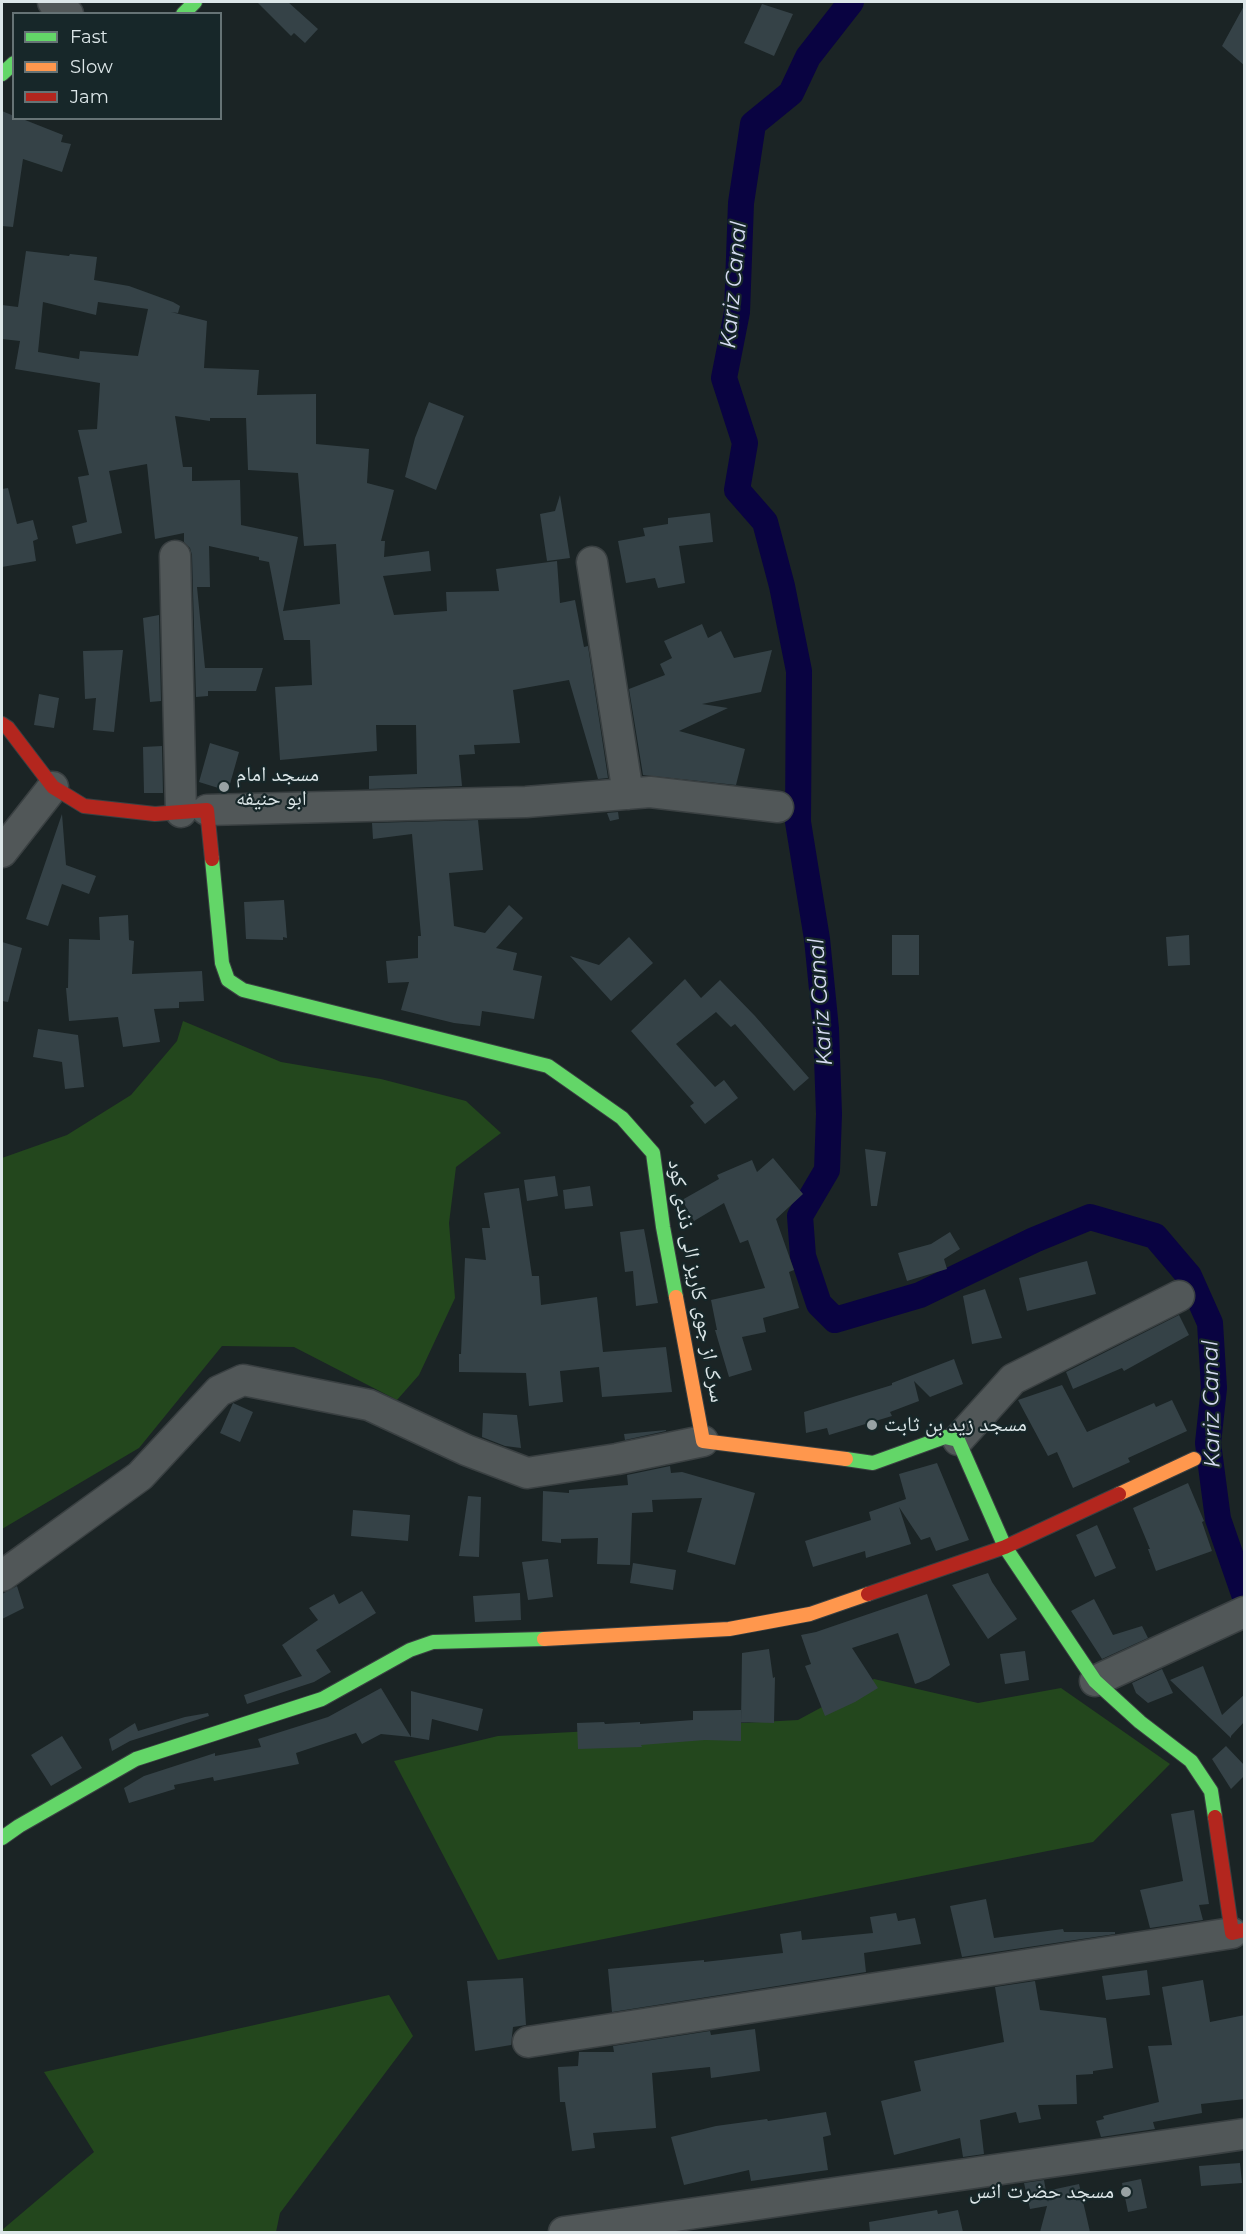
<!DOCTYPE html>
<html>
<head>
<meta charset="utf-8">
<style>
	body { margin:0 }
	#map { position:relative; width:1246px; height:2234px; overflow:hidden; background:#1b2425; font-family:Montserrat,sans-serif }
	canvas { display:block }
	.frame { position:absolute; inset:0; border:3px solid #dce6e8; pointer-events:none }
	.legend { position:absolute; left:12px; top:12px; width:210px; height:108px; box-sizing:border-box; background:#172729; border:2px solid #667375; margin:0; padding:8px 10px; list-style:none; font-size:18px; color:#dce6e8 }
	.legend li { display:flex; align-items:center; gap:12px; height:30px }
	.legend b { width:30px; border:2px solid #667375 }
</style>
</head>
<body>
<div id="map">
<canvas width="1246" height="2234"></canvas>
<div class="frame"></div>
<ul class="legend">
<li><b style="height:8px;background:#63d668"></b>Fast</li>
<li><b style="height:8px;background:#ff974d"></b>Slow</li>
<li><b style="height:8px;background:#b3261e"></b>Jam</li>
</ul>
</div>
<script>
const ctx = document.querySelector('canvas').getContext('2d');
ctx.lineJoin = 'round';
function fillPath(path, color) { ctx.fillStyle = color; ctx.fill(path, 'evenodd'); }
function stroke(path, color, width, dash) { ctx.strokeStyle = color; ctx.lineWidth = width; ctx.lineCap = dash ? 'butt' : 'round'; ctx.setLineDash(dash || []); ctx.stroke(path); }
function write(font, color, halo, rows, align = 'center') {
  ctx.font = font + ' Montserrat,"Noto Naskh Arabic",sans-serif'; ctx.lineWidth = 4.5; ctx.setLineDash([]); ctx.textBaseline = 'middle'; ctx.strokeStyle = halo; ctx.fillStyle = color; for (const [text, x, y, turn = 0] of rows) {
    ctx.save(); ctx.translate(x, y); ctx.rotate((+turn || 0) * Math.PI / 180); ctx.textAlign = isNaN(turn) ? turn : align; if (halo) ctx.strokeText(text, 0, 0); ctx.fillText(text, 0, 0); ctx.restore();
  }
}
const green = new Path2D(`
	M 183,1021 L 281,1062 L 381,1079 L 466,1101 L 501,1133 L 456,1167 L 449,1223 L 455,1298 L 419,1375 L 397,1400 L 294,1347 L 222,1346 L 139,1448 L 2,1529 L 2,1158 L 67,1135 L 131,1095 L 177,1041 Z
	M 874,1679 L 978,1703 L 1061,1688 L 1170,1764 L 1093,1842 L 498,1960 L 394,1761 L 498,1736 L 798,1720 Z
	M 389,1995 L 413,2036 L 280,2213 L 276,2232 L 2,2232 L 2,2230 L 94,2152 L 44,2072 Z`);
const canal = new Path2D(`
	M 851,2 L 808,57 L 791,93 L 753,124 L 741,203 L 737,312 L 724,378 L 745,443 L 737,490 L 765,522 L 782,586 L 799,671 L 798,822 L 817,939 L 826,1029 L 829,1114 L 827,1170 L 800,1216 L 803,1256 L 819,1304 L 835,1320 L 920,1295 L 1034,1240 L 1090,1217 L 1155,1236 L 1189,1276 L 1210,1323 L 1214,1388 L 1208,1443 L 1218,1519 L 1244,1594`);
const building = new Path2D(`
	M 257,2 L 288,2 L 318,29 L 305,43 L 294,33 L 291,36 Z
	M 762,4 L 793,14 L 774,56 L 744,43 Z
	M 1245,4 L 1245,66 L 1222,46 Z
	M 2,111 L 14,116 L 14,118 L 20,118 L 63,135 L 61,142 L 71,144 L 62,172 L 23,159 L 13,227 L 2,226 Z
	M 26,251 L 69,256 L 70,254 L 97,257 L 94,280 L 129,286 L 173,302 L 180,306 L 178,313 L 171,312 L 207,321 L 204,368 L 259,370 L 257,395 L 316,394 L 316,444 L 369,449 L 367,483 L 394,490 L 381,541 L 385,541 L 384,557 L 429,551 L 431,571 L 383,576 L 394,615 L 447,611 L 446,592 L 499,591 L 496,569 L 557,561 L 560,603 L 575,600 L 584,647 L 588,646 L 608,778 L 598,779 L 569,680 L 513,690 L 520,743 L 474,745 L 475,754 L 459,755 L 462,786 L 369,789 L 369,776 L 417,774 L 416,725 L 376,725 L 377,751 L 280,760 L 275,687 L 312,685 L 310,640 L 284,640 L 269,562 L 259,560 L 259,557 L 209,546 L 210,587 L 197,587 L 205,668 L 263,668 L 256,691 L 208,691 L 208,696 L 196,697 L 192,555 L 190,548 L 184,542 L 184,533 L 155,539 L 147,464 L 109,471 L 122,533 L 76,544 L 72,526 L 87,522 L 78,477 L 89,475 L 78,430 L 97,429 L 100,383 L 15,369 L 20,341 L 2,339 L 2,305 L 18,307 ZM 43,302 L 96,315 L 98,302 L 148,309 L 138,356 L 80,351 L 79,359 L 38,352 ZM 175,416 L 210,421 L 210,418 L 246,418 L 248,470 L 298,473 L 304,546 L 336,544 L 340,604 L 283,611 L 298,537 L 241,525 L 240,480 L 192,481 L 192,467 L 183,467 Z
	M 429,402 L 464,416 L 436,490 L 405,477 L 415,438 Z
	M 8,488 L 17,524 L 33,520 L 38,539 L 33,541 L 36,561 L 2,567 L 2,489 Z
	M 560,495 L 570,558 L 547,561 L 540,514 L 555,511 Z
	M 710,513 L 713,542 L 679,546 L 685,583 L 658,588 L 655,578 L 626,583 L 618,541 L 645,536 L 643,528 L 668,524 L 668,518 Z
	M 159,615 L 161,701 L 150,702 L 143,618 Z
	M 702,624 L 708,638 L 721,631 L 734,658 L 772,650 L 761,692 L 702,704 L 728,708 L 679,731 L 745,749 L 736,785 L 643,775 L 629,689 L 665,675 L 660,664 L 672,658 L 664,641 Z
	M 123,650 L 114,732 L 93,730 L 96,698 L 85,699 L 83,651 Z
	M 39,694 L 59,698 L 54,728 L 34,725 Z
	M 210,743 L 239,752 L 228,791 L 199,782 Z
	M 162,746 L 163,793 L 144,793 L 143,747 Z
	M 618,812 L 619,819 L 610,821 L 607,813 Z
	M 62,814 L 66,865 L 96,876 L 89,894 L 62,884 L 48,926 L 26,919 Z
	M 478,820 L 483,870 L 449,873 L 454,926 L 485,933 L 509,905 L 523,918 L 496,948 L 517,953 L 513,970 L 542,976 L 534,1019 L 482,1011 L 480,1026 L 454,1023 L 401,1010 L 409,982 L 388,983 L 386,961 L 418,958 L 418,936 L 421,936 L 412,834 L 373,839 L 372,823 Z
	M 284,900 L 287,938 L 283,937 L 283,940 L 246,939 L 244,902 Z
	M 128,915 L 129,940 L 134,941 L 132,974 L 202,971 L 204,1001 L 179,1002 L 179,1008 L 154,1009 L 160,1042 L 123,1047 L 118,1017 L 69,1021 L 66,988 L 68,988 L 69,939 L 100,940 L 99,917 Z
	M 892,935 L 919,935 L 919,975 L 892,975 Z
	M 1189,935 L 1190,965 L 1168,966 L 1166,937 Z
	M 629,937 L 653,963 L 611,1001 L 570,956 L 599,965 Z
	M 2,942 L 22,948 L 8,1002 L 2,1001 Z
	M 685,979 L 701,998 L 720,980 L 755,1016 L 809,1078 L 794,1091 L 735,1024 L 731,1027 L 716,1012 L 676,1044 L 715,1087 L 724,1080 L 738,1098 L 705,1124 L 690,1106 L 694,1103 L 631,1031 Z
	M 38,1029 L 78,1035 L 84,1087 L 65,1089 L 62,1062 L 33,1057 Z
	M 865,1149 L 886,1152 L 877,1206 L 871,1206 Z
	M 773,1158 L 803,1194 L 776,1219 L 794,1270 L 789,1272 L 799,1308 L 763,1318 L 766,1332 L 742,1337 L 752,1370 L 729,1377 L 715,1330 L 717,1330 L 711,1300 L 765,1288 L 748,1240 L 740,1243 L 724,1203 L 694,1221 L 682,1200 L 719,1179 L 717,1175 L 752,1160 L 757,1172 Z
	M 555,1176 L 558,1196 L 527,1201 L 524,1180 Z
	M 590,1186 L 593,1206 L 565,1209 L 563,1190 Z
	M 519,1188 L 532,1276 L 539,1276 L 541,1305 L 597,1297 L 603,1352 L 666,1347 L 672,1392 L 602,1397 L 599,1367 L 560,1371 L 563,1402 L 529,1406 L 526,1373 L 459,1372 L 459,1354 L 461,1354 L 465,1258 L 486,1260 L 482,1228 L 490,1228 L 484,1193 Z
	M 644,1229 L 658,1303 L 636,1306 L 633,1271 L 625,1272 L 620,1232 Z
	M 950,1232 L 960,1249 L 944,1259 L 947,1269 L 907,1281 L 898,1253 L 931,1244 Z
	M 1087,1261 L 1096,1294 L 1027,1311 L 1019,1278 Z
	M 985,1289 L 1002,1338 L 972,1344 L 963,1296 Z
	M 1179,1315 L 1189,1335 L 1124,1371 L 1122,1368 L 1073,1389 L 1066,1372 Z
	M 954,1359 L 963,1384 L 930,1397 L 914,1381 L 919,1401 L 890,1412 L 892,1416 L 829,1435 L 827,1428 L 806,1433 L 804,1412 L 892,1385 L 892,1383 Z
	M 1062,1385 L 1087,1432 L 1154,1403 L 1156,1407 L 1172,1400 L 1187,1431 L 1128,1458 L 1130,1462 L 1073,1488 L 1057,1452 L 1048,1456 L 1018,1400 Z
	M 233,1403 L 253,1412 L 240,1442 L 220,1433 Z
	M 483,1413 L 517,1415 L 521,1448 L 505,1446 L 482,1437 Z
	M 666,1430 L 666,1431 L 625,1440 L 624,1434 Z
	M 937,1463 L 969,1540 L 936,1551 L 930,1537 L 921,1540 L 899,1507 L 911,1544 L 866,1558 L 865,1551 L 813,1567 L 805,1541 L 871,1520 L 869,1512 L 906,1499 L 899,1474 Z
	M 670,1466 L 671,1473 L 682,1472 L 755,1493 L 735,1565 L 687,1552 L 702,1498 L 652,1500 L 653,1512 L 632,1513 L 630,1565 L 597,1564 L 598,1538 L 561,1539 L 561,1543 L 542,1541 L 543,1491 L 569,1493 L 569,1490 L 628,1485 L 627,1475 Z
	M 1188,1483 L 1204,1521 L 1202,1522 L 1212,1551 L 1156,1571 L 1148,1549 L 1150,1549 L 1133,1508 Z
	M 468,1496 L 481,1497 L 479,1557 L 459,1556 Z
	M 353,1510 L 410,1515 L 408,1541 L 351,1536 Z
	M 1097,1525 L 1116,1568 L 1095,1577 L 1076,1535 Z
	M 548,1559 L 553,1597 L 528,1600 L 522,1562 Z
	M 633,1563 L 676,1570 L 673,1590 L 630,1583 Z
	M 988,1573 L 992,1582 L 1017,1619 L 988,1639 L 952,1585 Z
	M 17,1586 L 24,1608 L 2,1619 L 2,1594 Z
	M 362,1591 L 376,1613 L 316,1650 L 331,1672 L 314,1682 L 247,1704 L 244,1695 L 302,1676 L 282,1645 L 318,1620 L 309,1608 L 334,1594 L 339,1604 Z
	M 520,1593 L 521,1620 L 475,1622 L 473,1596 Z
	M 927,1594 L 950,1665 L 929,1679 L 915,1684 L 898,1633 L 852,1648 L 878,1688 L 855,1702 L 825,1716 L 805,1666 L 811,1664 L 801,1635 L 816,1632 Z
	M 1094,1599 L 1113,1635 L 1142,1626 L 1148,1638 L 1102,1659 L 1071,1611 Z
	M 769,1649 L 773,1678 L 775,1677 L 774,1723 L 741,1722 L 742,1653 Z
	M 1025,1651 L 1029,1680 L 1005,1684 L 1000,1654 Z
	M 1203,1666 L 1222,1715 L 1245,1694 L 1245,1721 L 1231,1736 L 1231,1738 L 1170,1680 Z
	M 1162,1669 L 1173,1693 L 1148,1703 L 1136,1693 L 1132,1683 Z
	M 381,1688 L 411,1737 L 381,1734 L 362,1744 L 356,1733 L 296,1753 L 299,1764 L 214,1781 L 213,1777 L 174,1785 L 175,1789 L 129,1803 L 124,1788 L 144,1776 L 215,1753 L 215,1756 L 261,1747 L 258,1739 L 328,1717 Z
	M 411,1691 L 483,1709 L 478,1731 L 432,1719 L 429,1740 L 411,1737 Z
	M 741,1710 L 741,1741 L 705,1740 L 641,1745 L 642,1747 L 578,1749 L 577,1723 L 604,1722 L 605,1724 L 640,1722 L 640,1724 L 693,1720 L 693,1711 Z
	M 208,1713 L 209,1716 L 130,1741 L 112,1751 L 109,1739 L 135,1723 L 138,1731 L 185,1717 Z
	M 62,1736 L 82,1768 L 51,1786 L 31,1755 Z
	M 1226,1746 L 1245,1766 L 1245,1775 L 1231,1789 L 1212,1759 Z
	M 1194,1810 L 1209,1904 L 1199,1905 L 1203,1920 L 1150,1928 L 1140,1890 L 1183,1881 L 1171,1814 Z
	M 986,1899 L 994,1938 L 1063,1929 L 1064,1932 L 1115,1932 L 1115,1934 L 962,1957 L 950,1906 Z
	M 896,1913 L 898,1921 L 915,1918 L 921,1944 L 864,1953 L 866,1972 L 612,2012 L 608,1969 L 704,1960 L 704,1962 L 783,1953 L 780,1934 L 801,1931 L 802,1940 L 873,1933 L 870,1917 Z
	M 1147,1970 L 1150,1995 L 1106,2000 L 1102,1976 Z
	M 523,1978 L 526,2025 L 513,2027 L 511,2045 L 475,2051 L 467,1981 Z
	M 1203,1980 L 1210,2022 L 1245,2015 L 1245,2099 L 1201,2104 L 1202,2113 L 1153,2122 L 1155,2129 L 1101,2137 L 1096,2121 L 1104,2119 L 1103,2116 L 1159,2102 L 1148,2046 L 1172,2045 L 1162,1987 Z
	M 1035,1981 L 1040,2010 L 1106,2018 L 1113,2068 L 1093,2071 L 1093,2074 L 1076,2075 L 1077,2104 L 1038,2105 L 1041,2119 L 1019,2123 L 1016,2112 L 980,2120 L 984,2154 L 963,2157 L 960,2138 L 894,2155 L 881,2101 L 921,2091 L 914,2061 L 1004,2042 L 995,1987 Z
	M 755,2029 L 760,2071 L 711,2078 L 710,2067 L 652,2073 L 656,2128 L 593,2133 L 595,2148 L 572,2151 L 565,2102 L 560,2102 L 558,2067 L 578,2066 L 579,2052 L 614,2052 L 613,2046 L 710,2031 L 711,2035 Z
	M 826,2112 L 831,2135 L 823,2137 L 828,2170 L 751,2181 L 749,2170 L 684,2185 L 671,2137 L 716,2126 L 767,2119 L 768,2121 Z
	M 1240,2163 L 1242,2183 L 1201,2186 L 1199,2166 Z
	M 1141,2179 L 1147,2208 L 1128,2212 L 1122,2183 Z
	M 1044,2180 L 1048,2202 L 1051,2190 L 1079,2184 L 1090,2232 L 1040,2232 L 1047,2206 L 1030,2209 L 1024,2183 Z
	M 937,2210 L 938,2214 L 958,2210 L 963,2232 L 870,2232 L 869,2222 Z`);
const street = new Path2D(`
	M 53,2 L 68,14
	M 175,556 L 181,812
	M 592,562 L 628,794
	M 207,810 L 526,802 L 650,792 L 778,807
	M 2,852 L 53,787
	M 958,1440 L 1013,1379 L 1179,1296
	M 2,1576 L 140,1476 L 219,1391 L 243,1380 L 369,1405 L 466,1450 L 527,1473 L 617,1459 L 703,1441
	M 1095,1681 L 1244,1612
	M 528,2042 L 1232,1933
	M 564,2232 L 1244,2134`);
const fast = new Path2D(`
	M 183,14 L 195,2
	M 2,74 L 14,63
	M 212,859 L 222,963 L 228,980 L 243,990 L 548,1066 L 622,1118 L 653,1153 L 663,1227 L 676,1297
	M 846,1459 L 873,1463 L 945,1437 L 958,1440 L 1005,1547 L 1095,1681 L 1140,1722 L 1191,1761 L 1211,1791 L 1215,1817
	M 2,1838 L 19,1826 L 136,1759 L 322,1699 L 410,1650 L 433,1642 L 544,1639`);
const slow = new Path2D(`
	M 676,1297 L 703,1441 L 846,1459
	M 1119,1494 L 1194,1459
	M 544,1639 L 729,1629 L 810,1614 L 868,1594`);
const jam = new Path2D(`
	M 2,724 L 8,728 L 53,787 L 84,806 L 155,814 L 207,810 L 212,859
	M 868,1594 L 1005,1547 L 1119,1494
	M 1215,1817 L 1232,1933 L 1244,1930`);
const markers = [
	[224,787,6,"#98a2a4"],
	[872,1425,6,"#98a2a4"],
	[1126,2192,6,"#98a2a4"]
];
const poiNames = [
	["مسجد امام",236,775],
	["ابو حنیفه",236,799],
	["مسجد زید بن ثابت",884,1425],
	["مسجد حضرت انس",1114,2192,"right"]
];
const streetNames = [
	["سرک از جوی کاریز الی ذندی کود",696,1281,80]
];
const waterNames = [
	["Kariz Canal",734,285,-85],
	["Kariz Canal",821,1002,-94],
	["Kariz Canal",1212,1404,-91]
];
fillPath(green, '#23471d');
stroke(canal, '#090341', 26);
fillPath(building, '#354247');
stroke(street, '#3a4042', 33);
stroke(fast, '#3a4042', 16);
stroke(slow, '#3a4042', 16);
stroke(jam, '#3a4042', 16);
stroke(street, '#515758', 30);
stroke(fast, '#63d668', 14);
stroke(slow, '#ff974d', 14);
stroke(jam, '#b3261e', 14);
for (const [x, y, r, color] of markers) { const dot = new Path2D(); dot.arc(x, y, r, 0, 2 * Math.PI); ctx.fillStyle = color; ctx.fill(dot); stroke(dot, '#172729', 2); }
write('21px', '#dce6e8', '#172729', poiNames, 'left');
write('21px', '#dce6e8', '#172729', streetNames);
write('italic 22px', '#d5dbf1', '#172729', waterNames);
</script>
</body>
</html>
